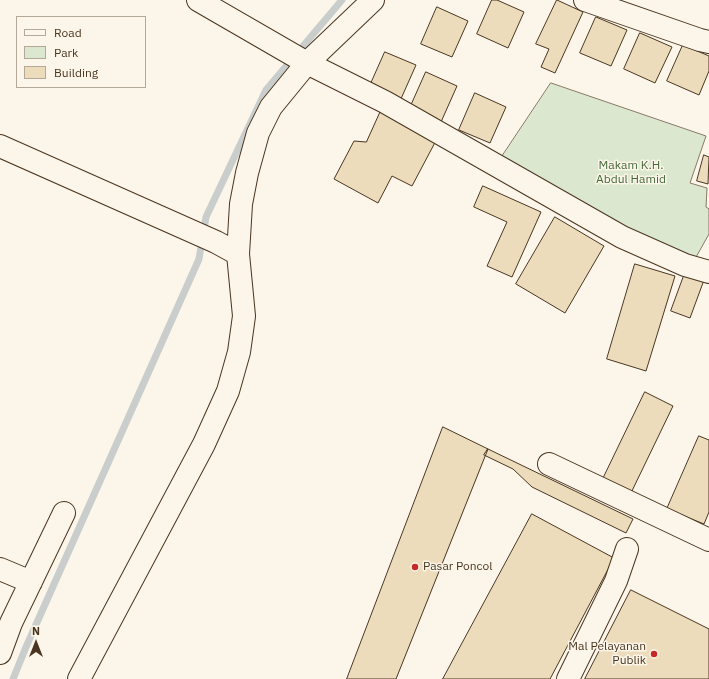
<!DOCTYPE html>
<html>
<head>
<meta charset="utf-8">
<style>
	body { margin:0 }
	#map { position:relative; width:709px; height:679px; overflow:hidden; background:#fbf6e9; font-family:"IBM Plex Sans",sans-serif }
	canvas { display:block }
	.legend { position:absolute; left:16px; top:16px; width:130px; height:72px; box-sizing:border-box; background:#fbf6e9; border:1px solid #b4a999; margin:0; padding:5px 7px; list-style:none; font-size:12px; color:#4a3520 }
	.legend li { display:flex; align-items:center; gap:8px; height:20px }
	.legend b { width:20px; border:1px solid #b4a999 }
	.north { position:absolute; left:16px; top:623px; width:40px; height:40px; -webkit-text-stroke:3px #fbf6e9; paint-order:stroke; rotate:0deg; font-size:11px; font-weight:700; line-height:16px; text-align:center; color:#4a3520 }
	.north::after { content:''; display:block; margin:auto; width:14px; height:18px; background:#4a3520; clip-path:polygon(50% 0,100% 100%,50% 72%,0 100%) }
</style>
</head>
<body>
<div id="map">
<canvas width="709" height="679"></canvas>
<ul class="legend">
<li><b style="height:5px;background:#fbf6e9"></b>Road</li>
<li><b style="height:11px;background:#dce7d0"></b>Park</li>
<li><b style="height:11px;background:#ecdcbc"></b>Building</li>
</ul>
<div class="north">N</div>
</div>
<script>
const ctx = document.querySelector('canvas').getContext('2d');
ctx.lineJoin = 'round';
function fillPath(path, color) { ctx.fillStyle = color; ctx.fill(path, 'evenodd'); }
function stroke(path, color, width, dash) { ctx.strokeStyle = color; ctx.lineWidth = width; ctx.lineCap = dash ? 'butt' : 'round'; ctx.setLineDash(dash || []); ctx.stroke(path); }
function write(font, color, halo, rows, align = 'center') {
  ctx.font = font + ' "IBM Plex Sans",sans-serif'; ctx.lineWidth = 3; ctx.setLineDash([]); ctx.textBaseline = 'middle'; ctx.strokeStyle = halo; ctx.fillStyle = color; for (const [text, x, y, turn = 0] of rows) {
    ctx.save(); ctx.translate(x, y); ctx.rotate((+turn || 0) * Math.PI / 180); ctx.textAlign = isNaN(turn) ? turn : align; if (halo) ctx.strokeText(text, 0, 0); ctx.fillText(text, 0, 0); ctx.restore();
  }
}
const green = new Path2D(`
	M 551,83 L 706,136 L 690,183 L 707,188 L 706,207 L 709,209 L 709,234 L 691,266 L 497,164 Z`);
const stream = new Path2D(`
	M 13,679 L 26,647 L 199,259 L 206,217 L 266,90 L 342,0`);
const building = new Path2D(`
	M 492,0 L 497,0 L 524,12 L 508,48 L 477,34 Z
	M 557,0 L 583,12 L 555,73 L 541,67 L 549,49 L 536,44 Z
	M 437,7 L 468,21 L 452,57 L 421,44 Z
	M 596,17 L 627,30 L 611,66 L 580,53 Z
	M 640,33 L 672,47 L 655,83 L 624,69 Z
	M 683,45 L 709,56 L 709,71 L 699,95 L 667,81 Z
	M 385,52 L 416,65 L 400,101 L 369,88 Z
	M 426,72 L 457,86 L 441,122 L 410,108 Z
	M 475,93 L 506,107 L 490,143 L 459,130 Z
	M 384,104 L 440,133 L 412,186 L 392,176 L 378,203 L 334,179 L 354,141 L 366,142 Z
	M 704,155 L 709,157 L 708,184 L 697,181 Z
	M 483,186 L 541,212 L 512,277 L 487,266 L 507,222 L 474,207 Z
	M 555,217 L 604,246 L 565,313 L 516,284 Z
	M 635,264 L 675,276 L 646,371 L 607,359 Z
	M 685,273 L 704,280 L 690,318 L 671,311 Z
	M 645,392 L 673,406 L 630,495 L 602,481 Z
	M 443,427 L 488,449 L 396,679 L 347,679 Z
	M 699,436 L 709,440 L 709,512 L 704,524 L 667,509 Z
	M 488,449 L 633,519 L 626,533 L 532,487 L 513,469 L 484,455 Z
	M 532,514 L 614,558 L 550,679 L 443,679 Z
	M 631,590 L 709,629 L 709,679 L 585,679 Z`);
const minor = new Path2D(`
	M 198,0 L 307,63 L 385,102 L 622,237 L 685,265 L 709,272
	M 585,0 L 700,40 L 709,42
	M 0,146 L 216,242 L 238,254
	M 549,464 L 709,540
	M 0,569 L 31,582
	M 0,653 L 11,623 L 64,513
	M 79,679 L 204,444 L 228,391 L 239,352 L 244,316 L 238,254 L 241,204 L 247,173 L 258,133 L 271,107 L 307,63 L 373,0
	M 568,679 L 616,581 L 627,549`);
const markers = [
	[415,567,4,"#c62828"],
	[654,654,4,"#c62828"]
];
const parkNames = [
	["Makam K.H.",631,166],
	["Abdul Hamid",631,180]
];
const poiNames = [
	["Pasar Poncol",423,567],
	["Mal Pelayanan",646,647,"right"],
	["Publik",646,661,"right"]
];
fillPath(green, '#dce7d0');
stroke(green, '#887966', 1);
stroke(stream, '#c9cecd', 7);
fillPath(building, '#ecdcbc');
stroke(building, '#4a3520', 1);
stroke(minor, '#4a3520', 24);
stroke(minor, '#fbf6e9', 22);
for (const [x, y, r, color] of markers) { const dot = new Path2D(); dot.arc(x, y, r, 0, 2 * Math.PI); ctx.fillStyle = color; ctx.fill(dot); stroke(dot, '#fbf6e9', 1.5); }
write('12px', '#436837', '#fbf6e9', parkNames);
write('12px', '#4a3520', '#fbf6e9', poiNames, 'left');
</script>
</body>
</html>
